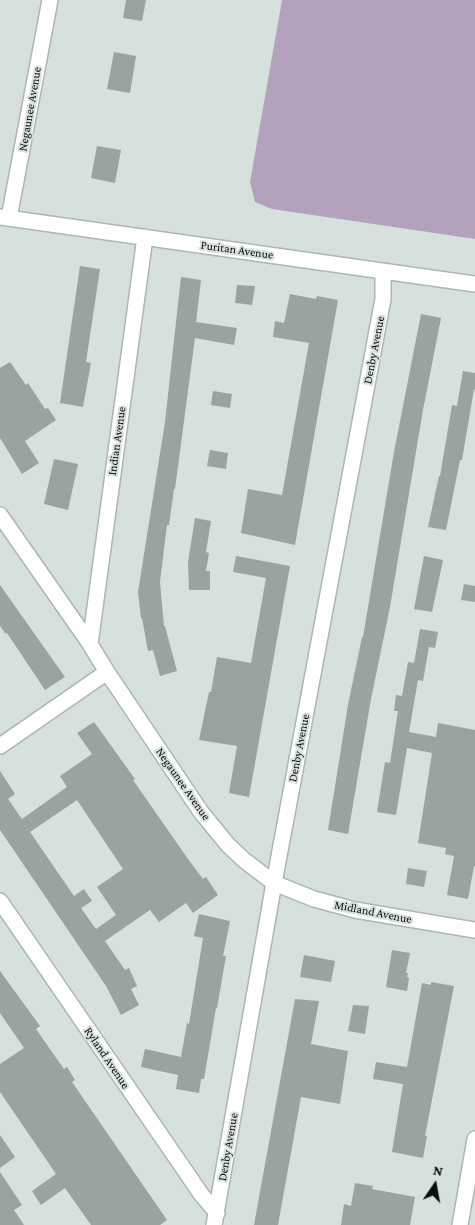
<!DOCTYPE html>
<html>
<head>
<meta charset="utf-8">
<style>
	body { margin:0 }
	#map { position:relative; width:475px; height:1225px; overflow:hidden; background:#d6e1de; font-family:"Crimson Pro",serif }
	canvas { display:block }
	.north { position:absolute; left:410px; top:1160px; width:50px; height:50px; -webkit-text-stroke:4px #d6e1de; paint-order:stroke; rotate:12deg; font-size:14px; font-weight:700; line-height:20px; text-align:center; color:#0a0e0d }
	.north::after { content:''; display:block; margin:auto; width:18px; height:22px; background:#0a0e0d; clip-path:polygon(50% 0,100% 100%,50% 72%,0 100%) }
</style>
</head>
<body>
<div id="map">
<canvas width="475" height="1225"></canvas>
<div class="north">N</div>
</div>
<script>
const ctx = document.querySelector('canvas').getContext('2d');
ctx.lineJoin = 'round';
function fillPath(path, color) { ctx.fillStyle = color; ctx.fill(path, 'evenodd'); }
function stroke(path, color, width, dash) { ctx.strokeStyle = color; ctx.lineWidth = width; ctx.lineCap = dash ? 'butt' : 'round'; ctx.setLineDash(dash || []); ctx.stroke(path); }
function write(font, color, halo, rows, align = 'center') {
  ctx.font = font + ' "Crimson Pro",serif'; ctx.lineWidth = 4; ctx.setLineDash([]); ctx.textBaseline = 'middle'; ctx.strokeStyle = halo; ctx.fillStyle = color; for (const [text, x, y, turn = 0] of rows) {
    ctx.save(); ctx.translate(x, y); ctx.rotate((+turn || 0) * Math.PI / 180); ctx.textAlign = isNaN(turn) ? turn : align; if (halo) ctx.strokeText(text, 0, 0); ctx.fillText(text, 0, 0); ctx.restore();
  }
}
const forest = new Path2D(`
	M 282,0 L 475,0 L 475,239 L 272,209 L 255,202 L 250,182 Z`);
const building = new Path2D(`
	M 126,0 L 146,0 L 142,21 L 123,18 Z
	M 114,52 L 136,56 L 130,93 L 107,89 Z
	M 97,146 L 121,150 L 115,183 L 91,178 Z
	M 80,266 L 100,269 L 86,362 L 91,363 L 83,407 L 60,403 Z
	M 181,277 L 201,280 L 196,322 L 237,328 L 234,345 L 195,338 L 175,489 L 174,489 L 169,525 L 167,525 L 160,582 L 164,626 L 165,626 L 177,671 L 160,676 L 153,650 L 148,651 L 142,618 L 141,618 L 138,592 L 165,422 Z
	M 237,285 L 255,286 L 252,305 L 235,303 Z
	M 290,294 L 316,299 L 317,296 L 338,300 L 295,545 L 241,533 L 248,489 L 282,495 L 309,343 L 273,337 L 275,321 L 284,323 Z
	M 421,314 L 441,318 L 423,410 L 390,607 L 371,699 L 348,834 L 328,830 L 348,705 L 362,637 L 363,637 L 394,452 Z
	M 10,362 L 26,385 L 28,383 L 45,409 L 48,408 L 56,420 L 25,441 L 39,463 L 22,474 L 0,438 L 0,368 Z
	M 463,371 L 475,373 L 475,390 L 474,389 L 462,460 L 460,460 L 446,530 L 428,527 L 439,476 L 440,476 L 452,405 L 457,406 Z
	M 213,391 L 232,394 L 230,408 L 211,405 Z
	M 210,450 L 228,453 L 226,469 L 207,466 Z
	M 54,459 L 78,464 L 68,510 L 44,504 Z
	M 195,518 L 211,521 L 206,552 L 209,553 L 206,571 L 210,571 L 210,590 L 189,590 L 188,562 Z
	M 236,556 L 290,566 L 249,797 L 229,793 L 237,746 L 199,740 L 209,692 L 211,692 L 217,657 L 251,663 L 266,578 L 233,572 Z
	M 424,556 L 443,560 L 432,612 L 414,609 Z
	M 464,584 L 475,586 L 475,602 L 461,600 Z
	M 0,585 L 65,677 L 45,690 L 7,633 L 6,634 L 0,626 Z
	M 420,629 L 438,632 L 435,648 L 429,647 L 423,681 L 418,680 L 409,732 L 436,737 L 438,723 L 475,730 L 475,866 L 474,866 L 468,899 L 447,895 L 454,856 L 445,854 L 446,848 L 418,843 L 432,753 L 407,748 L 396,815 L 377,812 L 385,762 L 390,763 L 398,711 L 394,711 L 396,695 L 402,696 L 408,662 L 414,663 Z
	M 94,722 L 135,779 L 133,780 L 188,859 L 203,879 L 206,877 L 218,895 L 193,913 L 186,903 L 159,922 L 150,910 L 105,941 L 125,970 L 129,968 L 137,986 L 131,989 L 139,1005 L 121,1015 L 106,986 L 0,830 L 0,771 L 15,794 L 8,799 L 22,819 L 67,787 L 60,776 L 92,754 L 77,733 ZM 77,800 L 123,869 L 97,887 L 116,915 L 96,929 L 81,908 L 92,901 L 84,889 L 74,896 L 30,832 Z
	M 408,868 L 427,871 L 424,887 L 406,884 Z
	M 199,914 L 230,921 L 223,956 L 226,956 L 217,1008 L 216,1008 L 204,1079 L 201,1079 L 199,1093 L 176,1089 L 178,1075 L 141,1067 L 145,1049 L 181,1057 L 187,1023 L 189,1024 L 203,938 L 194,936 Z
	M 392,950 L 410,953 L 406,973 L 408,973 L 407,977 L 409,978 L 407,991 L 386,987 Z
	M 304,955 L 335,961 L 331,982 L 300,977 Z
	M 0,971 L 40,1026 L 36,1029 L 64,1069 L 67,1067 L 75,1080 L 72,1082 L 167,1220 L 160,1225 L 91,1225 L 65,1188 L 41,1205 L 32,1191 L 56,1174 L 0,1092 L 0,1064 L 24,1048 L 0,1013 Z
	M 431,982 L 454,986 L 425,1136 L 427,1136 L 423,1158 L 392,1152 L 403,1084 L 373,1079 L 376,1062 L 407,1067 L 422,983 L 431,985 Z
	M 295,999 L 319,1001 L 311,1044 L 348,1051 L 340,1104 L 301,1097 L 278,1225 L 254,1225 Z
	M 353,1005 L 369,1006 L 365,1034 L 348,1031 Z
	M 0,1135 L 15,1157 L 0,1168 Z
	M 0,1172 L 22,1205 L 14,1210 L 24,1225 L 0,1225 Z
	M 355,1183 L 373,1186 L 372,1189 L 415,1197 L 410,1225 L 341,1225 L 344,1204 L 351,1206 Z`);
const street = new Path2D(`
	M 0,217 L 475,284
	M 9,218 L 50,0
	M 0,515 L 90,644 L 107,672 L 201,812 L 228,845 L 244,860 L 274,883 L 314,899 L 355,910 L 475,930
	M 90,644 L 145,237
	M 0,746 L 107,672
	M 0,901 L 201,1194 L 217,1213
	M 214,1225 L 274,883 L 383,299 L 383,271
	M 460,1225 L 475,1139`);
const streetNames = [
	["Negaunee Avenue",30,109,-80],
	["Puritan Avenue",237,250,8],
	["Denby Avenue",374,350,-79],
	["Indian Avenue",117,441,-82],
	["Denby Avenue",299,748,-79],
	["Negaunee Avenue",183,784,55],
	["Midland Avenue",373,912,11],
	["Ryland Avenue",107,1058,56],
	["Denby Avenue",228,1147,-80]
];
fillPath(forest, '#b4a1bc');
fillPath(building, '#99a3a0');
stroke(street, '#acb6b3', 18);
stroke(street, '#fff', 15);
write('12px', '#0a0e0d', '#d6e1de', streetNames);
</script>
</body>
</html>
